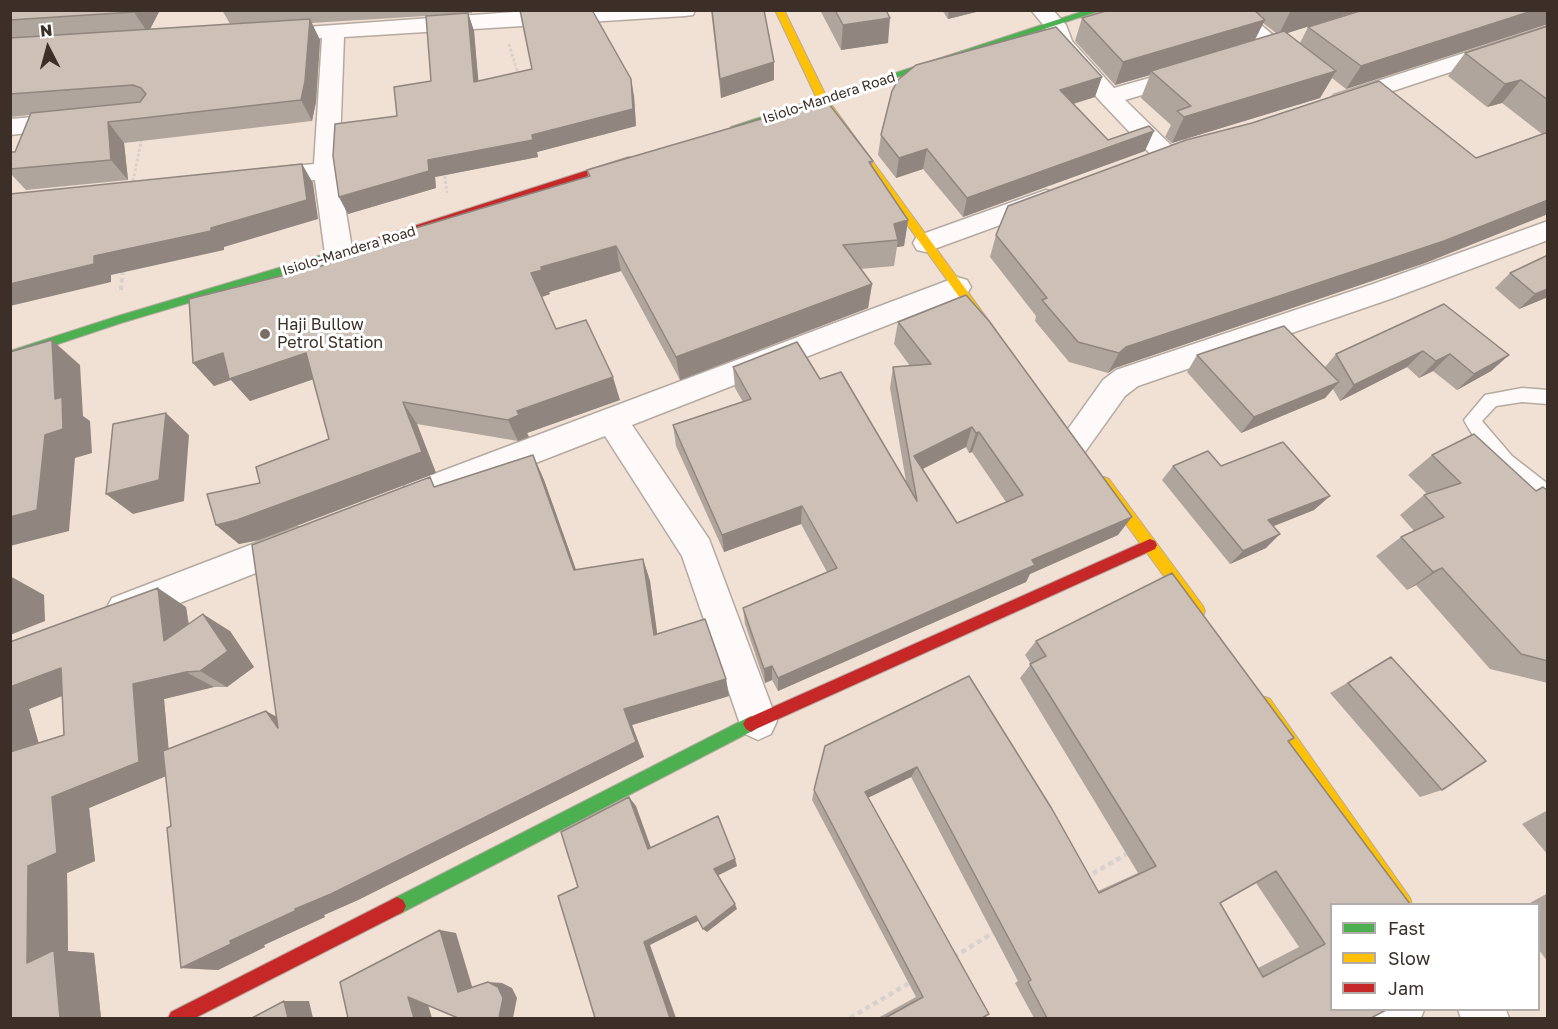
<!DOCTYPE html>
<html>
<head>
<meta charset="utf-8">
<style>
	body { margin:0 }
	#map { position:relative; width:1558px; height:1029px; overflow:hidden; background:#f1e0d4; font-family:"Golos Text",sans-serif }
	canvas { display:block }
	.frame { position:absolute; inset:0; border:12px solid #3b2f27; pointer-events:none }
	.legend { position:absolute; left:1330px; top:903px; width:210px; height:108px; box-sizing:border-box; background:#fff; border:2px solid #b1aca9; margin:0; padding:8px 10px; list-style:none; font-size:18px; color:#3b2f27 }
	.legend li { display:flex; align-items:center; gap:12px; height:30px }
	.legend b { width:30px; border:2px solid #b1aca9 }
	.north { position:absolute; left:18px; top:18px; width:60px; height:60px; -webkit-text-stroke:4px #fff; paint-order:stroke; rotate:354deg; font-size:16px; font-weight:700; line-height:24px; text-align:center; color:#3b2f27 }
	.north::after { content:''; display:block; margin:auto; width:21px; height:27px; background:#3b2f27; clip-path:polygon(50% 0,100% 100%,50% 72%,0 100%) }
</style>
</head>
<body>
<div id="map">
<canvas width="1558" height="1029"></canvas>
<div class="frame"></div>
<ul class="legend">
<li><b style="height:8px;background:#4caf50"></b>Fast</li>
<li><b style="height:8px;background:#ffc107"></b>Slow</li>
<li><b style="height:8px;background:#c62828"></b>Jam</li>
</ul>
<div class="north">N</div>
</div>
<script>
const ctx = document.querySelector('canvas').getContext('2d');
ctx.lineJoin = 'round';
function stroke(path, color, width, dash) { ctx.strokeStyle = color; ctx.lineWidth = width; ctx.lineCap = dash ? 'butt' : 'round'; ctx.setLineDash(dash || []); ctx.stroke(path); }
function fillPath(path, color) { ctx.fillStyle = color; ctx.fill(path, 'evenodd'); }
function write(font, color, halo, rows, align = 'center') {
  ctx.font = font + ' "Golos Text",sans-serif'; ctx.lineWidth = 6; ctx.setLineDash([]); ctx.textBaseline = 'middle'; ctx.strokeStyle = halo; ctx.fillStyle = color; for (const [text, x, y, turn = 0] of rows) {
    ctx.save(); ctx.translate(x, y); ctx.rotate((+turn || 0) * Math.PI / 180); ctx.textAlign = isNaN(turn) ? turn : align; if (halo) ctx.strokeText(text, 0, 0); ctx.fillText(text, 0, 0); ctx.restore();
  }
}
const pathFar2 = new Path2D(`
	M 509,44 L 519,77
	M 444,171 L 447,193
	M 132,186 L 142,137`);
const pathFar1 = new Path2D(`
	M 121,290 L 123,268`);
const path = new Path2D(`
	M 1085,878 L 1130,852
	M 954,957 L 996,931
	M 850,1018 L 911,982`);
const lane = new Path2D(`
	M 1522,388 L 1548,390 L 1548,404 L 1522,402 L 1496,406 L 1482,421 L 1512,456 L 1548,484 L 1548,501 C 1517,491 1478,448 1464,420 L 1485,395 Z`);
const street = new Path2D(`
	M 542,10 L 695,10 L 693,15 L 685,16 L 344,37 L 339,171 L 353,254 L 349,261 L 339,264 L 329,261 L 325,254 L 315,180 L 263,184 L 254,182 L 250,176 L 254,170 L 314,164 L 322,38 L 273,42 L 265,40 L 262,35 L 265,30 Z
	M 1031,10 L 1053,10 L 1066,25 L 1072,41 L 1114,88 L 1188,67 L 1196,69 L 1200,74 L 1196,79 L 1125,100 L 1175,149 L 1178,155 L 1175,161 L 1166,163 L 1157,161 L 1101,102 L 1053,48 L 1045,27 Z
	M 1219,10 L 1243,10 L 1309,65 L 1306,70 L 1298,72 L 1290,70 Z
	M 1548,26 L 1548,40 L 1350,105 L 1342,107 L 1334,105 L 1330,100 L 1334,95 Z
	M 71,114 L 80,117 L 83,122 L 80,127 L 10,135 L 10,119 Z
	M 1046,190 L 1055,193 L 1059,199 L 1055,205 L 926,252 L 917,250 L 913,243 L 917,236 Z
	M 1548,221 L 1548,240 L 1393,298 L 1138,386 L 1125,396 L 1085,452 L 1074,456 L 1063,452 L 1058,443 L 1103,380 L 1116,370 L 1373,284 Z
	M 957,277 L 967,280 L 971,287 L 967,294 L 632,425 L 709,539 L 777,721 L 771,734 L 758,740 L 745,734 L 739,721 L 682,556 L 605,436 L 417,509 L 405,505 L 401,495 L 405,485 Z
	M 297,527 L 309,532 L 314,542 L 309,552 L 124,625 L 112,620 L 106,609 L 112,598 Z
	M 1368,1010 L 1424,1010 L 1421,1018 L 1365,1018 Z
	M 1458,1010 L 1506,1010 L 1509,1018 L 1461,1018 Z`);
const fast = new Path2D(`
	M 1087,10 L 1102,10 L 740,129 L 732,129 L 731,127 Z
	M 365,242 L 371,246 L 369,249 L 121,323 L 10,360 L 10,351 L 118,316 Z
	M 751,716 L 756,719 L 759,724 L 756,729 L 403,912 L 397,915 L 391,912 L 388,906 L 391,900 Z`);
const slow = new Path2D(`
	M 775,10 L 784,10 L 828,100 L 994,328 L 996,331 L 994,334 L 986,334 L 818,101 Z
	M 1104,477 L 1109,479 L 1203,606 L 1205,611 L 1203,616 L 1198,618 L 1193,616 L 1099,487 L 1097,483 L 1099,479 Z
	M 1265,697 L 1270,699 L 1410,898 L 1412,904 L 1394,904 L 1260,709 L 1257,704 L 1260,699 Z`);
const jam = new Path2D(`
	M 629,157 L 633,158 L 633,162 L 402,239 L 365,250 L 359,246 L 361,243 Z
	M 1150,539 L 1155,541 L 1157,545 L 1155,549 L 756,729 L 751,732 L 746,729 L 743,724 L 746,719 Z
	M 397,897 L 403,900 L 406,906 L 403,912 L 195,1018 L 168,1018 L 171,1012 Z`);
const wall = new Path2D(`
	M 10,10 L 160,10 L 150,29 L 230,24 L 222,10 L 472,10 L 472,13 L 468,13 L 474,31 L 478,81 L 634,96 L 636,126 L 537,152 L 538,157 L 435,177 L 436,188 L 348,214 L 339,197 L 397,116 L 431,81 L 426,16 L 311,23 L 320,40 L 316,102 L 312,121 L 124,143 L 128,180 L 26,190 L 10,173 L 10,152 L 15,152 L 30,115 L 10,117 Z
	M 711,10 L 764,10 L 774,80 L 721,98 Z
	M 820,10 L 886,10 L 888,43 L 841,50 Z
	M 942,10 L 984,10 L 948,19 Z
	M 1108,10 L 1361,10 L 1287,33 L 1300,43 L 1308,27 L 1548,10 L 1548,24 L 1346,89 L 1332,78 L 1320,98 L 1172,143 L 1165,137 L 1171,125 L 1141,98 L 1150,75 L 1115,85 L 1075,41 L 1082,18 ZM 1263,23 L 1276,33 L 1255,40 Z
	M 1548,26 L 1548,214 L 1425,263 L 1115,368 L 1108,373 L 1069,362 L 1035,321 L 1036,316 L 990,257 L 996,235 L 1476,158 L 1542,134 L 1502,103 L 1487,107 L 1448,76 L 1465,53 Z
	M 1095,97 L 1074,104 L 1108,140 L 1145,151 L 963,217 L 923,169 L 896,178 L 878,155 L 881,135 Z
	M 873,161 L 872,166 L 908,220 L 904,246 L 897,247 L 894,266 L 860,269 L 872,284 L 868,308 L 680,380 L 621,271 L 549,292 L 550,294 L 541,297 L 556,329 L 620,400 L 527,433 L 529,437 L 518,441 L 417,424 L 436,473 L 259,540 L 239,544 L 216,525 L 260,483 L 329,439 L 313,379 L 250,401 L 231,380 L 214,386 L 193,363 L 325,265 L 588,177 L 587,170 Z
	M 1548,255 L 1548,297 L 1519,309 L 1495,288 L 1510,273 Z
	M 1444,304 L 1509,355 L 1491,371 L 1457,390 L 1433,371 L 1419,378 L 1407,367 L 1340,401 L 1333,389 L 1325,398 L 1241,433 L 1187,372 L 1197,355 L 1325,367 L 1336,354 Z
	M 898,322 L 1118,535 L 1030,574 L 1026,582 L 778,691 L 772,680 L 765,683 L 745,624 L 743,608 L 827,572 L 801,524 L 724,552 L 676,446 L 673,425 L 743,402 L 735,388 L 733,367 L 820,379 L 906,481 L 890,388 L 893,367 L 910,366 L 894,344 ZM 966,447 L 969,453 L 972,452 L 1006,502 L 957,523 L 923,469 Z
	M 533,455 L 544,480 L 576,570 L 643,559 L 650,581 L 657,634 L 726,679 L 729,696 L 632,725 L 644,757 L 358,900 L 324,915 L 325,917 L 264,945 L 265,947 L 218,970 L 181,968 L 171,826 L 166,776 L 89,808 L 95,861 L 67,873 L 68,951 L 94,953 L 101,1018 L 10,1018 L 10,642 L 186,607 L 189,624 L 230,631 L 254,667 L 227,687 L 214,687 L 164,699 L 168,749 L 276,716 L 437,486 ZM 62,696 L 64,735 L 38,743 L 29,709 Z
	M 1432,455 L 1536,491 L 1548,491 L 1548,683 L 1490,669 L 1416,585 L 1407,590 L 1376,556 L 1401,537 L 1414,531 L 1400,515 L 1424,495 L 1427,494 L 1408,475 Z
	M 1173,466 L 1221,466 L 1330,496 L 1314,510 L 1273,526 L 1266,548 L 1230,564 L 1162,480 Z
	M 1036,641 L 1288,741 L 1371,1018 L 1034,1018 L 1015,983 L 1018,981 L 911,777 L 868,798 L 982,1018 L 878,1018 L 916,997 L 812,800 L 814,790 L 969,676 L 1098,891 L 1138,873 L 1020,678 L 1031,664 L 1025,655 ZM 1256,883 L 1299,947 L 1258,968 L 1220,903 Z
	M 1391,657 L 1442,790 L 1420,797 L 1330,693 Z
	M 1548,810 L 1548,855 L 1522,824 Z
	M 1548,893 L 1548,962 L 1539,950 L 1539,904 L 1528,904 Z`);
const shadedWall = new Path2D(`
	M 135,10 L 160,10 L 148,33 L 134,12 Z
	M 949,10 L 984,10 L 948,19 Z
	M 1297,10 L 1361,10 L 1278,36 L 1290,12 Z
	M 1535,10 L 1548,10 L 1548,24 L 1346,89 L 1361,66 Z
	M 468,13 L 474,31 L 480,99 L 474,82 Z
	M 890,18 L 888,43 L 841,50 L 843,25 Z
	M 310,19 L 320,40 L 316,102 L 312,121 L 301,100 Z
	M 1265,20 L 1253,43 L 1151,71 L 1150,75 L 1115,85 L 1123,62 Z
	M 774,62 L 774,80 L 721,98 L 720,79 Z
	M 1336,71 L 1320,98 L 1172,143 L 1184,117 Z
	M 1102,77 L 1095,97 L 1054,109 L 1060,90 Z
	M 631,79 L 634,96 L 636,126 L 537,152 L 538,157 L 435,177 L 436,188 L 348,214 L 339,197 L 428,160 L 532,135 Z
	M 1521,80 L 1502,103 L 1487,107 L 1505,84 Z
	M 108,122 L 124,143 L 128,180 L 111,160 Z
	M 1154,131 L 1145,151 L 963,217 L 967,198 Z
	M 927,149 L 923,169 L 896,178 L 899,158 Z
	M 302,164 L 313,183 L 318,219 L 224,247 L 224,250 L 111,275 L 111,282 L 10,306 L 10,284 L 94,256 L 211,228 Z
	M 1548,200 L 1548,214 L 1425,263 L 1115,368 L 1108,373 L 1119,353 L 1126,347 Z
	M 908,220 L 904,246 L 897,247 L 898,240 L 894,224 Z
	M 616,246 L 621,271 L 549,292 L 550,294 L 539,298 L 531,273 L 541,267 Z
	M 872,284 L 868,308 L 680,380 L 676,357 Z
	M 1548,289 L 1548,297 L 1519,309 L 1535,294 Z
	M 52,340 L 80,365 L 83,416 L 90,421 L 92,453 L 75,458 L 69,531 L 10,546 L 10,517 L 45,435 L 55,399 Z
	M 1423,351 L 1407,367 L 1340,401 L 1354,385 Z
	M 223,353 L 306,353 L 323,376 L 250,401 L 231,380 L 214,386 L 193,363 Z
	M 1450,354 L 1433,371 L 1419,378 L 1436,361 Z
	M 1509,355 L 1491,371 L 1457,390 L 1474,374 Z
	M 613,377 L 620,400 L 527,433 L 529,437 L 518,441 L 508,420 L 517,411 Z
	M 1339,382 L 1325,398 L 1241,433 L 1254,417 Z
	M 403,402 L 417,424 L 436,473 L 259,540 L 239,544 L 216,525 Z
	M 166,413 L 189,435 L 184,501 L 133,514 L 106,494 Z
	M 972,427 L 966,447 L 912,474 L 914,456 Z
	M 979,432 L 972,452 L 969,453 L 976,433 Z
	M 533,455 L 544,480 L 584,592 L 574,570 Z
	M 1330,496 L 1314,510 L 1254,534 L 1268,520 Z
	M 802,506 L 801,524 L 724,552 L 722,535 Z
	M 1132,517 L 1118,535 L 1030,574 L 1026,582 L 778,691 L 778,678 L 1032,560 Z
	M 1280,534 L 1266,548 L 1230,564 L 1243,551 Z
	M 643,559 L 650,581 L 660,654 L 654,635 Z
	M 1442,568 L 1416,585 L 1407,590 L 1433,572 Z
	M 10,576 L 44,595 L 45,621 L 10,635 Z
	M 158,588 L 186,607 L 193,657 L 164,641 Z
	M 203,614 L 230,631 L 254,667 L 227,687 L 200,671 Z
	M 772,666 L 772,680 L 765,683 L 764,669 Z
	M 61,668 L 95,683 L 29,709 L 45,765 L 10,754 L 10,687 Z
	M 186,672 L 214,687 L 164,699 L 171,774 L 89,808 L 95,861 L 67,873 L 68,951 L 94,953 L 101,1018 L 60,1018 L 27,963 L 28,866 L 52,797 L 133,684 Z
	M 726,679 L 729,696 L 632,725 L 644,757 L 358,900 L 324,915 L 325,917 L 264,945 L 265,947 L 218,970 L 181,968 L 230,941 L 624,709 Z
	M 266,711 L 294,726 L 278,728 Z
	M 917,767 L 911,777 L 861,801 L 865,792 Z
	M 629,797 L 636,806 L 654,856 L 648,849 Z
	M 735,859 L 737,866 L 717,876 L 714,869 Z
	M 735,904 L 737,909 L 707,932 L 703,929 Z
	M 696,916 L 700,920 L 650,945 L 676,1018 L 670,1018 L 644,942 Z
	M 440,930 L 456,933 L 474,993 L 458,992 Z
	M 488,982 L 502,983 L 512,988 L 517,998 L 513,1018 L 499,1018 Z
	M 408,997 L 426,998 L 432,1018 L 414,1018 Z
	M 284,1001 L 309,1001 L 313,1018 L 288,1018 Z`);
const building = new Path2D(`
	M 10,10 L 135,10 L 134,12 L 10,20 Z
	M 520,10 L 592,10 L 631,79 L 633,109 L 532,135 L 533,140 L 428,160 L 429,171 L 339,197 L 333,156 L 335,124 L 397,116 L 394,87 L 431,81 L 426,16 L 468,13 L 474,82 L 532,69 Z
	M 712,10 L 764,10 L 774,62 L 720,79 Z
	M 835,10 L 886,10 L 890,18 L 843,25 Z
	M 1109,10 L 1254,10 L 1265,20 L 1123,62 L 1082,18 Z
	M 1363,10 L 1535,10 L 1361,66 L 1308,27 Z
	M 310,19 L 305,81 L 301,100 L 108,122 L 111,160 L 10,169 L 10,152 L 15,152 L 31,113 L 140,102 L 146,94 L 141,88 L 133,85 L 10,94 L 10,38 Z
	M 1548,26 L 1548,100 L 1521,80 L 1505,84 L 1465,53 Z
	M 1056,27 L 1102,77 L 1060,90 L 1108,140 L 1149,126 L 1154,131 L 967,198 L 927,149 L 899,158 L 881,135 L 892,91 L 898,80 L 916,65 Z
	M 1284,31 L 1336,71 L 1184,117 L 1177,111 L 1191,106 L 1151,71 Z
	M 1379,81 L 1476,158 L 1548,132 L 1548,200 L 1444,241 L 1126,347 L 1119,353 L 1078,342 L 1042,300 L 1047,298 L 996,235 L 1008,206 L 1186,140 L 1252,123 Z
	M 826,100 L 873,161 L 869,162 L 908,220 L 894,224 L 898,240 L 843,245 L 872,284 L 676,357 L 616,246 L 541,267 L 542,270 L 531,273 L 556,329 L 586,320 L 613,377 L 517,411 L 519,415 L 508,420 L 403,402 L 422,452 L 237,520 L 216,525 L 207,494 L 260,483 L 256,467 L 329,439 L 306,353 L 229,379 L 223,353 L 193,363 L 189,299 L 325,265 L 324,260 L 401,239 L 399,233 L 590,176 L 587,170 Z
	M 302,164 L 307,200 L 211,228 L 211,231 L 94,256 L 94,264 L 10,284 L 10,194 Z
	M 1548,255 L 1548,289 L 1535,294 L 1510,273 Z
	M 966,295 L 989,321 L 1132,517 L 1032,560 L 1035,565 L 778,678 L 772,666 L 764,669 L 743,608 L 837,568 L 802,506 L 722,535 L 673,425 L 751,399 L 733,367 L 797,342 L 820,379 L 841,372 L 917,501 L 893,367 L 931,364 L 898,322 ZM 972,427 L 976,433 L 979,432 L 1023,495 L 957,523 L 914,456 Z
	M 1444,304 L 1509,355 L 1474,374 L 1450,354 L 1436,361 L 1423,351 L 1354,385 L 1336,354 Z
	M 1284,326 L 1339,382 L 1254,417 L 1197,355 Z
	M 52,340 L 55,399 L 62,397 L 63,429 L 45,435 L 37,510 L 10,517 L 10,352 Z
	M 166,413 L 159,480 L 106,494 L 113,424 Z
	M 1474,434 L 1536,491 L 1543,487 L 1548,491 L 1548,661 L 1521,654 L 1442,568 L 1433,572 L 1401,537 L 1444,517 L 1424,495 L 1461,483 L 1432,455 Z
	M 1283,442 L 1330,496 L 1268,520 L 1280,534 L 1243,551 L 1173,466 L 1208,451 L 1221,466 Z
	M 533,455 L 574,570 L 643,559 L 654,635 L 705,619 L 726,679 L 624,709 L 636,742 L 331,894 L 295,909 L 295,911 L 230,941 L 231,944 L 181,968 L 167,828 L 171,826 L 163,751 L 266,711 L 278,728 L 252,545 L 430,477 L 434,487 Z
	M 1172,573 L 1294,738 L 1288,741 L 1410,904 L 1332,904 L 1332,1010 L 1386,1010 L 1371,1018 L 1047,1018 L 1028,982 L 1031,980 L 917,767 L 865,792 L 989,1014 L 982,1018 L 885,1018 L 923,997 L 814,790 L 825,746 L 969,676 L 1052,809 L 1099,893 L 1156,866 L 1030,664 L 1046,656 L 1036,641 ZM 1276,871 L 1325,944 L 1263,977 L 1220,903 Z
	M 158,588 L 164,641 L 203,614 L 228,651 L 200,671 L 186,672 L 133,684 L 139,762 L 52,797 L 57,853 L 28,866 L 27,963 L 54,950 L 60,1018 L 10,1018 L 10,752 L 64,735 L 61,668 L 10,687 L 10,642 Z
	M 1391,657 L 1486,761 L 1442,790 L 1348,683 Z
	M 629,797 L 648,849 L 718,816 L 735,859 L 714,869 L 735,904 L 703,929 L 696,916 L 644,942 L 670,1018 L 595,1018 L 558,896 L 578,887 L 561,832 Z
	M 440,930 L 458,992 L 488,982 L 498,987 L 503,998 L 499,1018 L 458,1018 L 408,997 L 414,1018 L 348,1018 L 340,982 Z
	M 284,1001 L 288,1018 L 252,1018 Z`);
const markers = [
	[265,334,6,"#7b6d64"]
];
const farStreetnames = [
	["Isiolo-Mandera Road",829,98,-18],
	["Isiolo-Mandera Road",349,251,-17]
];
const poiNames = [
	["Haji Bullow",277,325],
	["Petrol Station",277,343]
];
stroke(lane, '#b6aaa0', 3);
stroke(street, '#b6aaa0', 3);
stroke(fast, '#b6aaa0', 2);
stroke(slow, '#b6aaa0', 2);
stroke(jam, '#b6aaa0', 2);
stroke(pathFar2, '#d7d2cf', 3, [3, 2]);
stroke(pathFar1, '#d7d2cf', 4, [4.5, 3]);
stroke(path, '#d7d2cf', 4.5, [5, 4]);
fillPath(lane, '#fdfaf9');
fillPath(street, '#fdfaf9');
fillPath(fast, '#4caf50');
fillPath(slow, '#ffc107');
fillPath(jam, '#c62828');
fillPath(wall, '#b0a59d');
fillPath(shadedWall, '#90867f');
fillPath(building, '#cdc0b6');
stroke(building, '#90867f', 1.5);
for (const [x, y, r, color] of markers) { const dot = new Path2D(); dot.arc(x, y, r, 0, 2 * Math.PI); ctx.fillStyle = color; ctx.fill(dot); stroke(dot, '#fff', 2); }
write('14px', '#3b2f27', '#fff', farStreetnames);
write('16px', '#3b2f27', '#fff', poiNames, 'left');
</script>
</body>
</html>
